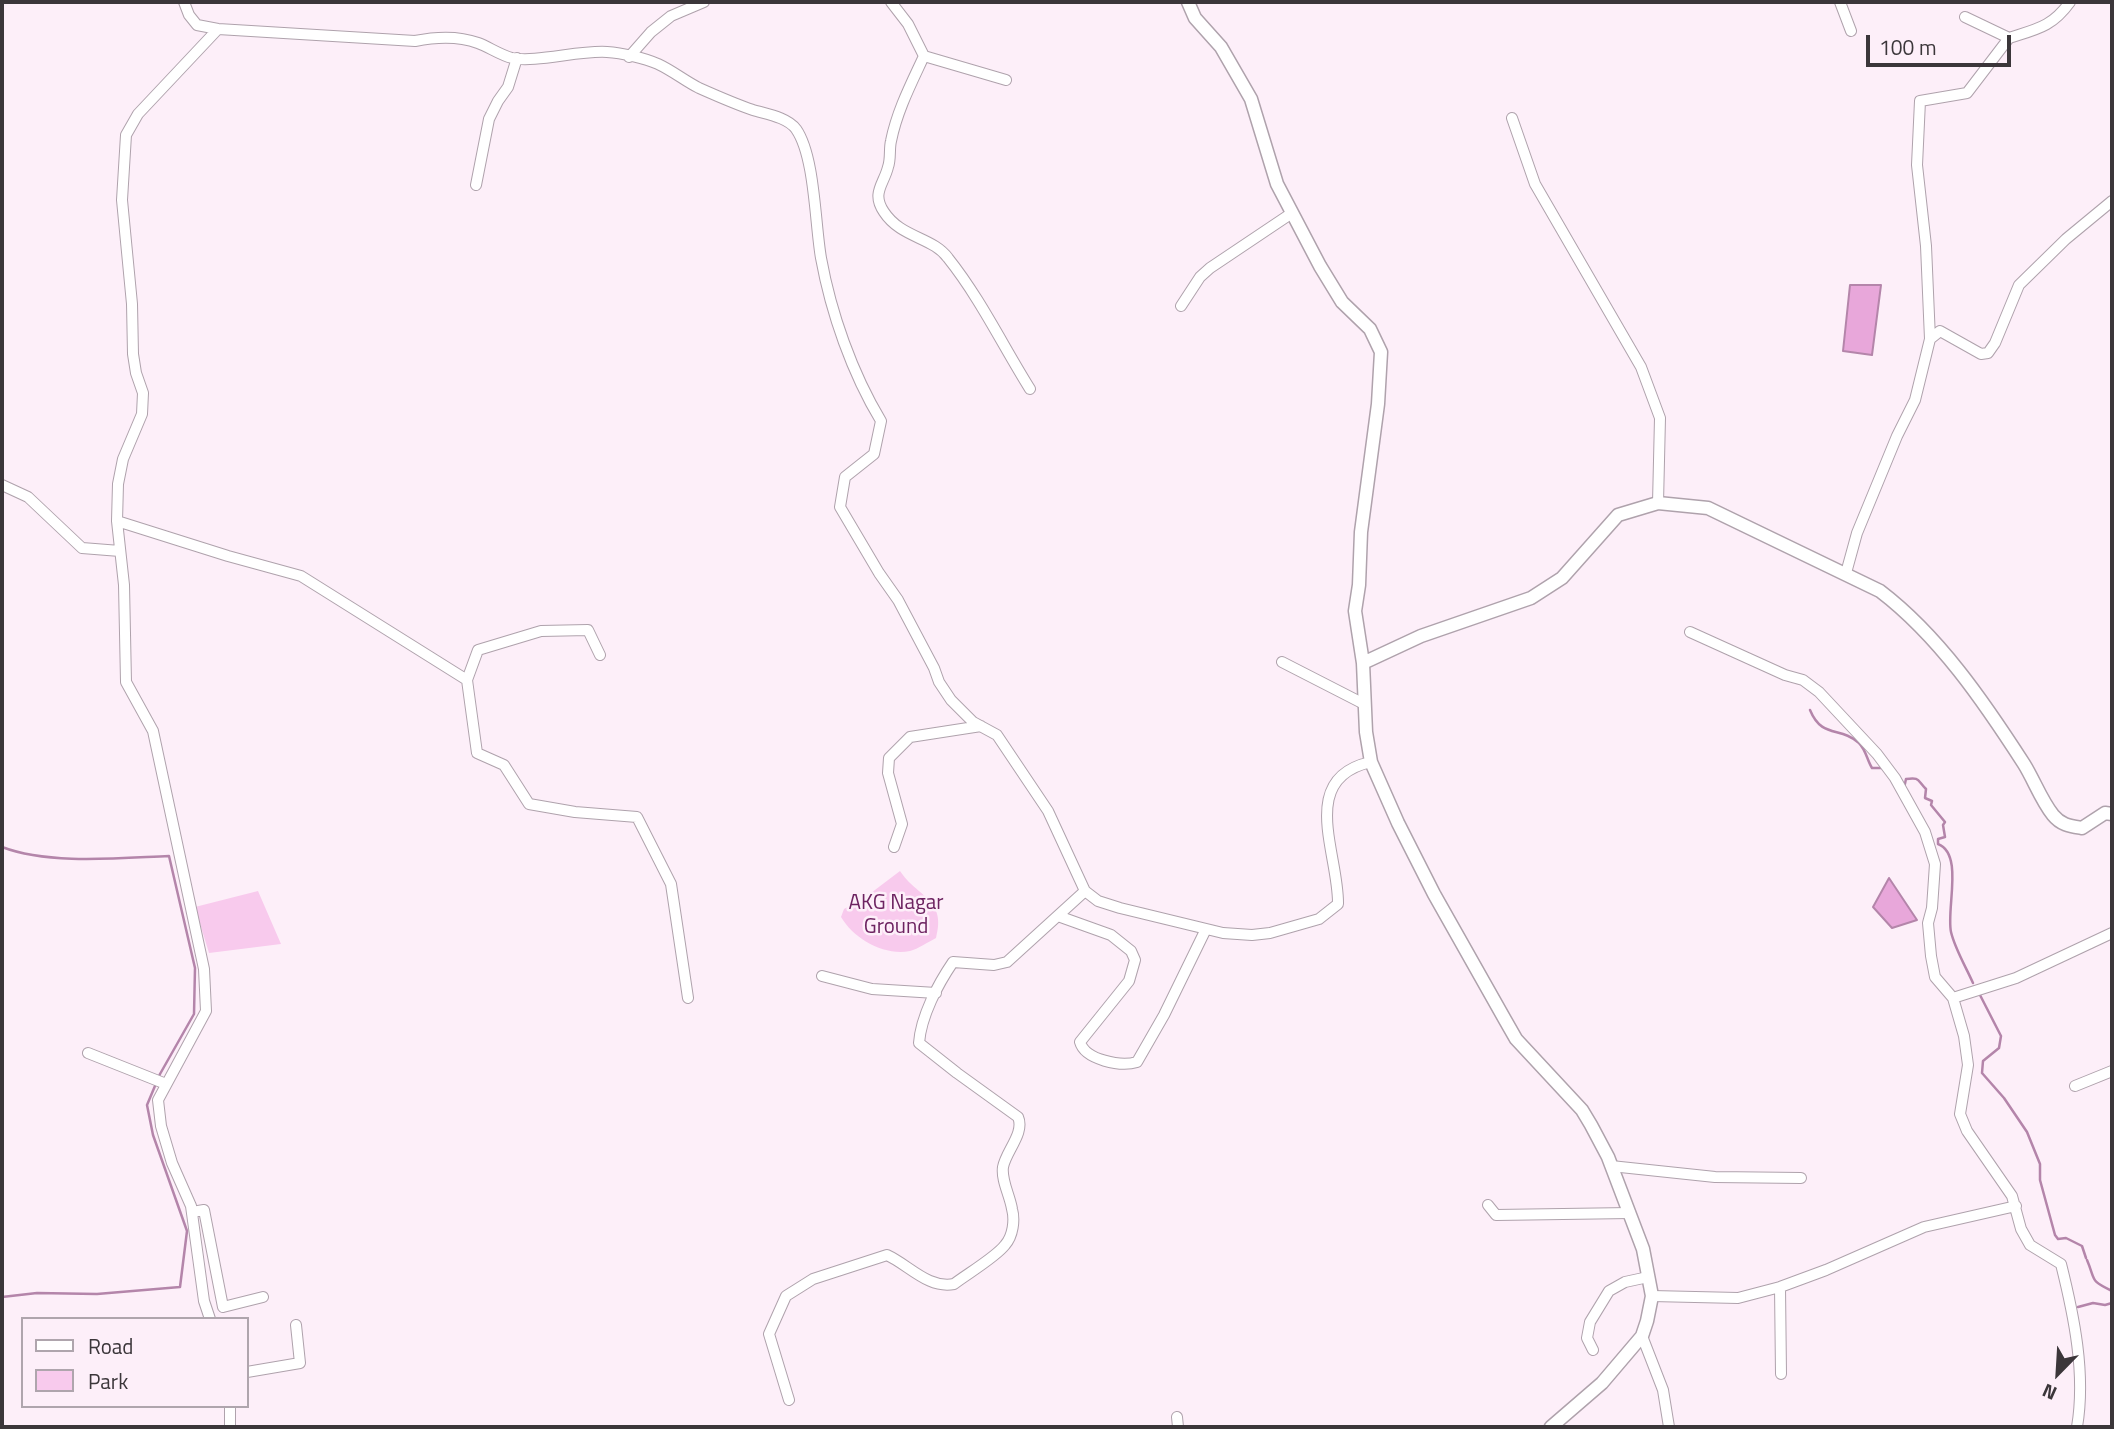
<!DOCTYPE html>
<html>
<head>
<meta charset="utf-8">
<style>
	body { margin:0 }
	#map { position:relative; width:2114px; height:1429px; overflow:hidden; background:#fdeff9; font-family:"Titillium Web",sans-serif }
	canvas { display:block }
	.frame { position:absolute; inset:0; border:4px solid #3b363a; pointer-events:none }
	.legend { position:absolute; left:21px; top:1317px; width:228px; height:91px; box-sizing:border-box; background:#fdeff9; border:2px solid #afa5ad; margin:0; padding:9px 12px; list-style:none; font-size:21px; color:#3b363a }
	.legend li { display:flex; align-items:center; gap:14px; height:35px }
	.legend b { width:35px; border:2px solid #afa5ad }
	.north { position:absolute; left:2023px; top:1338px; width:70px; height:70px; -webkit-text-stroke:5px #fdeff9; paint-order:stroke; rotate:204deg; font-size:19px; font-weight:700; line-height:28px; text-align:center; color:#3b363a }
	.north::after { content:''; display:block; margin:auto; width:24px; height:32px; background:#3b363a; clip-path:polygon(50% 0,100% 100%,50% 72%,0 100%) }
	.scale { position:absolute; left:1866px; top:35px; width:145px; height:32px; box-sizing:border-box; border:4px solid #3b363a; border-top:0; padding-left:9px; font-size:21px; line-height:24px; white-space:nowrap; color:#3b363a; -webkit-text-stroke:5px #fdeff9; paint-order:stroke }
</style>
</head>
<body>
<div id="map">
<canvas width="2114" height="1429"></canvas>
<div class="frame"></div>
<ul class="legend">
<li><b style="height:9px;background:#fff"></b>Road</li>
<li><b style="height:19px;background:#f8caed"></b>Park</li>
</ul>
<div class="north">N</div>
<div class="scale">100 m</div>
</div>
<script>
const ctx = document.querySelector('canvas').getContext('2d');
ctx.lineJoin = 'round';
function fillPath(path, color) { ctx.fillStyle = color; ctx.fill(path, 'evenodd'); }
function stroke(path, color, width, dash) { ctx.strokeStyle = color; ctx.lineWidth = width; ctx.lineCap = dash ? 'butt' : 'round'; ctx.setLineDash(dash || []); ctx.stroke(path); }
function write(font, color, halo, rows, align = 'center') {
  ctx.font = font + ' "Titillium Web",sans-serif'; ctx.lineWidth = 5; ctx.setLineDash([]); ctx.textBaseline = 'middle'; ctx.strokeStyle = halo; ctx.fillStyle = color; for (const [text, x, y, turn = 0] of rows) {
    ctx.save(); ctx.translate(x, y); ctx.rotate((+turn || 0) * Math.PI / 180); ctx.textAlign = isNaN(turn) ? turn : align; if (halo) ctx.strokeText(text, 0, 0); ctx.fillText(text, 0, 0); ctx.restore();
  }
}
const green = new Path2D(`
	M 900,871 C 917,897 947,899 936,938 C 928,942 918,949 910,951 C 884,956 854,939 841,917 L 844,909 L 863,899 Z
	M 258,891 L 281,944 L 209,953 L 195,907 Z`);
const water = new Path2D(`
	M 1850,285 L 1881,285 L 1872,355 L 1843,351 Z
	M 1889,878 L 1917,920 L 1892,928 L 1873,907 Z`);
const stream = new Path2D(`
	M 1810,710 C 1822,739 1840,726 1859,743 C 1866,750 1867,760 1872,768 L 1882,768
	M 1904,788 L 1906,779 C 1920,777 1917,780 1926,789 L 1925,798 L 1932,801 L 1931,805 L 1945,822 L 1943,825 L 1945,837 L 1938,839 L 1938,844 C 1964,854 1946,909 1951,932 C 1955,949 1966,967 1973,983
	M 2,847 C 49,865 119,858 169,856 L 195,968 L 194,1014 L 160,1074 L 147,1105 L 153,1135 L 187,1231 L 180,1287 L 97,1294 L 37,1293 L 2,1297
	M 1980,995 L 2001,1036 L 1999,1048 L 1983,1061 L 1982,1073 L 2004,1098 L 2027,1132 L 2040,1164 L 2040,1180 L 2055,1235 L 2058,1239 L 2066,1238 L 2082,1246 L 2086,1258
	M 2087,1260 C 2096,1281 2089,1280 2112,1291
	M 2078,1307 L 2093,1303 L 2105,1305 L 2112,1303`);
const minor = new Path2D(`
	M 184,2 L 189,15 L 197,25 L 218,29 L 415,41 C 435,37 459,36 478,43 C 489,47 500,55 512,58 C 535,63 580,50 607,52 C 622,53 644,58 658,64 C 673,71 685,81 699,88 C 717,96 735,104 753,110 C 766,114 787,117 796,129 C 815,156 815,224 821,258 C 831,313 852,373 881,421 L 874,454 L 845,477 L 840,507 L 879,573 L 898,600 L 934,668 L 939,682 L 951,700 L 973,722 L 997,735 L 1048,811 L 1085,891 L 1098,901 L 1120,908 L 1223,933 L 1252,935 L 1270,933 L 1319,919 L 1338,904 C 1339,854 1297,778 1371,762
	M 891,2 L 908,24 L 924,56 C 911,84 897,111 891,141 C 889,149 891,159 888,167 C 884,184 871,193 884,212 C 901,238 933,237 948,258 C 980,298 1003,346 1030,389
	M 1840,2 L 1851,31
	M 1965,17 L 2009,38 C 2037,29 2052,27 2070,2
	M 924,56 L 1006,80
	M 629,57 L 651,32 L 671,16 L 704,2
	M 1512,118 L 1535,184 L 1641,367 L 1660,418 L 1658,503
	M 476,185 L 489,119 L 498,101 L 508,87 L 517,58
	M 1181,306 L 1200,277 L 1210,268 L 1292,213
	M 1930,339 L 1926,246 L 1917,165 L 1920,101 L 1967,93 L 2009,38
	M 2,485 L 28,497 L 82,548 L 120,551
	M 117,521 L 228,556 L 301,576 L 467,680 L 477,753 L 504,765 L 529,804 L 575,812 L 637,817 L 671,884 L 688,998
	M 1846,573 L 1857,533 L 1897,436 L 1915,400 L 1930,339 L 1940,331 L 1981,354 L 1988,353 L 1995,343 L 2019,285 L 2066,239 L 2112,201
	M 1690,632 L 1785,675 L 1803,680 L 1819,692 L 1877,754 L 1895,778 L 1925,832 L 1935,864 L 1932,908 L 1928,923 L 1931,956 L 1935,977 L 1953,998 L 1964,1036 L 1968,1065 L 1960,1114 L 1967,1131 L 2012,1196 L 2021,1229 L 2030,1245 L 2061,1264 C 2074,1316 2086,1374 2077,1427
	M 1282,662 L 1364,704
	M 467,680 L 478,650 L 541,631 L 588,630 L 600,655
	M 894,847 L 902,824 L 888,773 L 889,758 L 910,737 L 981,726
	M 1058,916 L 1111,935 L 1131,951 L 1135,960 L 1129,981 L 1080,1042 C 1085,1060 1121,1067 1137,1062 L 1164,1015 L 1206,929
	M 822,976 L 872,989 L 936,993
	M 1953,998 L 2016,978 L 2112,933
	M 88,1053 L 166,1084
	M 2075,1086 L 2112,1071
	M 1611,1166 L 1715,1177 L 1801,1178
	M 1488,1205 L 1496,1215 L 1630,1213
	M 192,1212 L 204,1210 L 223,1307 L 263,1297
	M 1780,1287 L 1781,1374
	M 1652,1296 L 1738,1298 L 1780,1287 L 1826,1270 L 1924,1227 L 2016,1206
	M 210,1319 L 204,1301 L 191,1206 L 172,1163 L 161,1126 L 158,1100 L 206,1011 L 204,969 L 153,731 L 126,682 L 124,585 L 117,521 L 118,484 L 123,459 L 142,414 L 143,393 L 136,373 L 133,354 L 132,304 L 122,200 L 126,135 L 138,114 L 218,29
	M 1642,1336 L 1663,1390 L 1669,1427
	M 1593,1350 L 1587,1338 L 1590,1322 L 1609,1291 L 1625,1282 L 1648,1277
	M 247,1372 L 300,1363 L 296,1325
	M 789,1400 L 769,1334 L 786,1296 L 813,1279 L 887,1255 C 909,1265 928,1289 954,1284 C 967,1274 996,1257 1005,1245 C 1013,1236 1015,1220 1012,1209 C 1010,1196 1001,1180 1003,1167 C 1006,1151 1025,1133 1018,1117 L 957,1073 L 919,1043 C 921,1016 938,984 953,962 L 994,965 L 1007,962 L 1085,891
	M 230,1406 L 230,1427
	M 1177,1417 L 1178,1427`);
const major = new Path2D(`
	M 1188,2 L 1195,18 L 1221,47 L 1251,99 L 1277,184 L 1320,266 L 1342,302 L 1370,329 L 1381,352 L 1378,404 L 1361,532 L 1359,585 L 1355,611 L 1363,663 L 1366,732 L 1371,762 L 1398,823 L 1434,894 L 1504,1018 L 1516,1039 L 1582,1110 L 1591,1125 L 1608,1157 L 1643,1249 L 1652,1296 L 1647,1321 L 1642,1336 L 1602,1383 L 1551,1427
	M 1363,663 L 1421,636 L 1531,598 L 1562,578 L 1618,515 L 1658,503 L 1708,508 L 1880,591 C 1939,636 1984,702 2024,764 C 2034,780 2041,800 2053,815 C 2061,825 2070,826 2082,828 L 2105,813 L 2112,814`);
const parkNames = [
	["AKG Nagar",896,904],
	["Ground",896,928]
];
fillPath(green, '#f8caed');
fillPath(water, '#e8a7da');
stroke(water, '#b485aa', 2);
stroke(stream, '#b485aa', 2.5);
stroke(minor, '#afa2ac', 12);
stroke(major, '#afa2ac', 15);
stroke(minor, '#fff', 10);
stroke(major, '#fff', 12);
write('21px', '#6d2361', '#fdeff9', parkNames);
</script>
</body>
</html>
